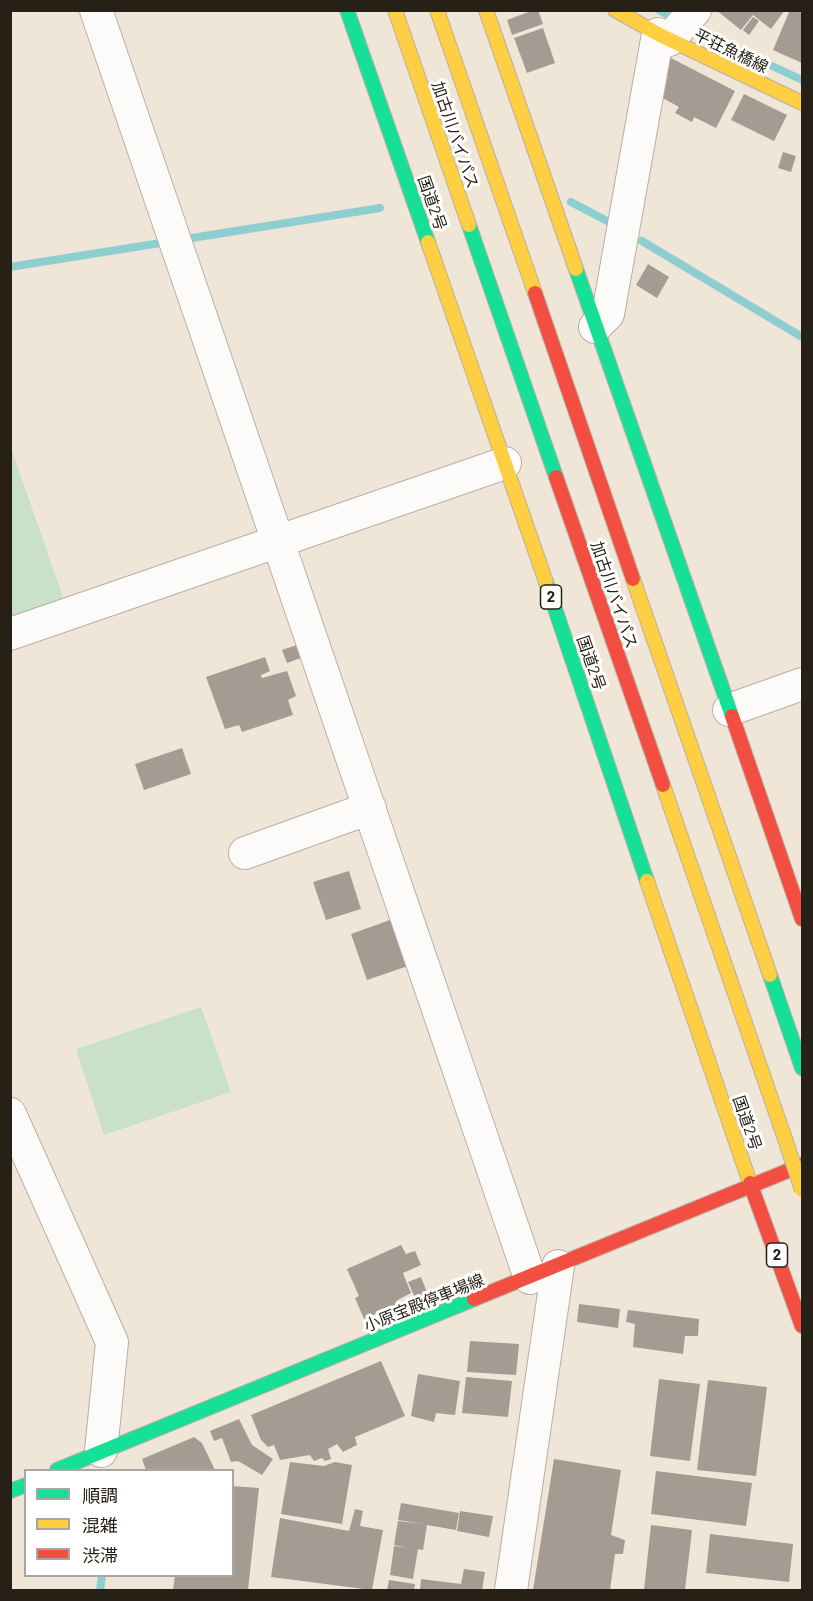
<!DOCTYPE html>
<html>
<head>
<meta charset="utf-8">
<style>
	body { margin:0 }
	#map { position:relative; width:813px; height:1601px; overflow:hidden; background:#f0e6d8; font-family:Barlow,"Noto Sans JP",sans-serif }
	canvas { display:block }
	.frame { position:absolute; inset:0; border:12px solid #262016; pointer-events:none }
	.legend { position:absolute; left:24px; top:1469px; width:210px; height:108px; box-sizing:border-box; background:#fff; border:2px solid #a8a6a2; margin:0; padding:8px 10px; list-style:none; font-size:18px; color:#262016 }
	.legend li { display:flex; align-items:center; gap:12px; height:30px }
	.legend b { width:30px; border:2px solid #a8a6a2 }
</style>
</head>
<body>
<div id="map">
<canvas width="813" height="1601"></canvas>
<div class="frame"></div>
<ul class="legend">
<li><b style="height:8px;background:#16e098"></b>順調</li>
<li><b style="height:8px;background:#ffcf43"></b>混雑</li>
<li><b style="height:8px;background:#f24e42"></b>渋滞</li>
</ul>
</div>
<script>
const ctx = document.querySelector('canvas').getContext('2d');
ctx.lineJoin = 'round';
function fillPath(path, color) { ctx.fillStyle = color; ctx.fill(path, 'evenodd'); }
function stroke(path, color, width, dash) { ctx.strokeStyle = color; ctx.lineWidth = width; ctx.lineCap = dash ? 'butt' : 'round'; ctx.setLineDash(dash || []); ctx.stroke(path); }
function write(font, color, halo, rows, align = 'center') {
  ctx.font = font + ' Barlow,"Noto Sans JP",sans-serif'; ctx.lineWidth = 6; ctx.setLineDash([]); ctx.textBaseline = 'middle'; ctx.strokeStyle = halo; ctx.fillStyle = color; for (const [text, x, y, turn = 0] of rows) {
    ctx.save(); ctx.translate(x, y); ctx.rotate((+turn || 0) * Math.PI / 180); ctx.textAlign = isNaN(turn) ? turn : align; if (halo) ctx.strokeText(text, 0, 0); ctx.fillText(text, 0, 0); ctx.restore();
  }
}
const green = new Path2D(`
	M 10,445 L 64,600 L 10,618 Z
	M 201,1007 L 231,1092 L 104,1135 L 76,1049 Z`);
const stream = new Path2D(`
	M 659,10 L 677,20
	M 689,27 L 802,80
	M 571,202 L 611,223
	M 642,241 L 802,337
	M 10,267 L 380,208
	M 100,1590 L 102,1576`);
const building = new Path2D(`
	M 534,10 L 538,10 L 543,24 L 512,35 L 507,20 Z
	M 716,10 L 785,10 L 771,29 L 753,15 L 741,30 Z
	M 790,10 L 802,13 L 802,63 L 773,50 Z
	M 753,17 L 759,21 L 749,35 L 743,30 Z
	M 543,28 L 555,63 L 527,73 L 514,38 Z
	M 671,58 L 735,91 L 716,128 L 694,117 L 692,122 L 675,113 L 679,107 L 659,96 L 668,77 L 662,75 Z
	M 744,94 L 787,115 L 774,141 L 731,120 Z
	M 783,152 L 796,156 L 791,172 L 778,168 Z
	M 648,264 L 669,277 L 657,298 L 636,285 Z
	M 297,645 L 301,658 L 287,663 L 282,650 Z
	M 265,657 L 270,671 L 261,675 L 262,678 L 287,671 L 296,696 L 288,700 L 293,715 L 242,732 L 239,725 L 225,729 L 206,677 Z
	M 182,748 L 191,774 L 144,790 L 135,764 Z
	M 349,871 L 361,909 L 326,920 L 313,882 Z
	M 390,920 L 408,966 L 367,980 L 351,934 Z
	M 401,1245 L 406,1254 L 415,1251 L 421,1265 L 403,1273 L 411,1293 L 396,1301 L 396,1305 L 364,1319 L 355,1298 L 359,1296 L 347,1269 Z
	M 421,1277 L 428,1295 L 416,1300 L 408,1282 Z
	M 579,1304 L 620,1309 L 618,1328 L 577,1322 Z
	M 628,1310 L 699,1319 L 698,1336 L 685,1336 L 683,1354 L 633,1347 L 635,1324 L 626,1322 Z
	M 470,1341 L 519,1344 L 516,1375 L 467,1372 Z
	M 381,1361 L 405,1416 L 355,1437 L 357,1445 L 343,1452 L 337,1444 L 328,1449 L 331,1459 L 325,1461 L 322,1458 L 314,1461 L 310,1455 L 280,1460 L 274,1445 L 268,1447 L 261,1440 L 251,1415 Z
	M 418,1374 L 460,1381 L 455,1415 L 436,1413 L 434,1422 L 411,1416 Z
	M 466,1377 L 512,1381 L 508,1417 L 462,1413 Z
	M 659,1379 L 700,1384 L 690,1461 L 650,1456 Z
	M 708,1380 L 767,1387 L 756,1476 L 697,1470 Z
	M 239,1419 L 252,1445 L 273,1459 L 262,1475 L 238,1461 L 231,1462 L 222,1438 L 214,1441 L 210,1431 Z
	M 194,1437 L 202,1443 L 215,1470 L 146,1470 L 142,1459 Z
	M 554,1459 L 621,1470 L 611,1535 L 625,1540 L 623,1554 L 615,1554 L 610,1590 L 533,1590 Z
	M 290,1462 L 324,1466 L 335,1462 L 352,1465 L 342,1524 L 281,1514 Z
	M 656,1471 L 752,1483 L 746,1526 L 651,1514 Z
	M 232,1486 L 259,1488 L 248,1590 L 173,1590 L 175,1576 L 232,1576 Z
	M 401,1503 L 459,1513 L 456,1530 L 427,1525 L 423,1550 L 418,1549 L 413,1579 L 390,1575 L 394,1546 L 408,1548 L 394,1545 L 398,1521 L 424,1524 L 398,1520 Z
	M 355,1509 L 363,1511 L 360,1526 L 383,1530 L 372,1590 L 271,1577 L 280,1518 L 349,1531 Z
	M 460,1511 L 493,1516 L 489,1537 L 457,1531 Z
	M 651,1525 L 692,1530 L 685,1590 L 644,1590 Z
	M 710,1534 L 793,1544 L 789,1582 L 706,1573 Z
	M 464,1569 L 485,1572 L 482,1590 L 420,1590 L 421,1579 L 461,1584 Z
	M 389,1580 L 415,1584 L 414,1590 L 387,1590 Z`);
const street = new Path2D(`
	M 96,10 L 530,1278
	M 669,40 L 695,10
	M 595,327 L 608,314 L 658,34
	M 10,634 L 505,463
	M 729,710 L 802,684
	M 245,853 L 370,808
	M 10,1114 L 112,1342 L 101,1451
	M 511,1590 L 558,1266`);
const fast = new Path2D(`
	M 347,10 L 428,242
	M 469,225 L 556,477
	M 576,269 L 732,716
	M 546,582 L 647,881
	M 770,975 L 802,1068
	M 57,1470 L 474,1299
	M 10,1491 L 26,1485`);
const slow = new Path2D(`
	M 395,10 L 469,225
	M 437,10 L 535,293
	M 486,10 L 576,269
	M 615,10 L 658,34 L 802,103
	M 428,242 L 546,582
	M 633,579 L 770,975
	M 663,785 L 785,1139
	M 647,881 L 750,1183`);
const jam = new Path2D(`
	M 535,293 L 633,579
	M 556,477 L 663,785
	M 732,716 L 802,919
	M 750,1183 L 802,1326
	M 474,1299 L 802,1165`);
const slowBridge = new Path2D(`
	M 785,1139 L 802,1190`);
const shields = [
	[551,597,21],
	[777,1255,21]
];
const shieldNames = [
	["2",551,597],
	["2",777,1255]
];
const streetNames = [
	["平荘魚橋線",731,51,26],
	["加古川バイパス",455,135,71],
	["国道2号",432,203,71],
	["加古川バイパス",614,595,71],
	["国道2号",591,663,71],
	["国道2号",747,1123,71],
	["小原宝殿停車場線",424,1303,-22]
];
fillPath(green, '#c9e1c6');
stroke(stream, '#8dced0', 8);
fillPath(building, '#a59b93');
stroke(street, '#b7afa4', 34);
stroke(fast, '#b7afa4', 16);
stroke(slow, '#b7afa4', 16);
stroke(jam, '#b7afa4', 16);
stroke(street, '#fdfbf9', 32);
stroke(fast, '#16e098', 14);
stroke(slow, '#ffcf43', 14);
stroke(jam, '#f24e42', 14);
stroke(slowBridge, '#b7afa4', 16, []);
stroke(slowBridge, '#ffcf43', 14);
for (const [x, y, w] of shields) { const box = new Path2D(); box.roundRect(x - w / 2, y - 12, w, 24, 4.5); ctx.fillStyle = '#fff'; ctx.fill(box); stroke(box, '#262016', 1.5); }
write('bold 15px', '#262016', null, shieldNames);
write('16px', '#262016', '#fff', streetNames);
</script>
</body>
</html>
